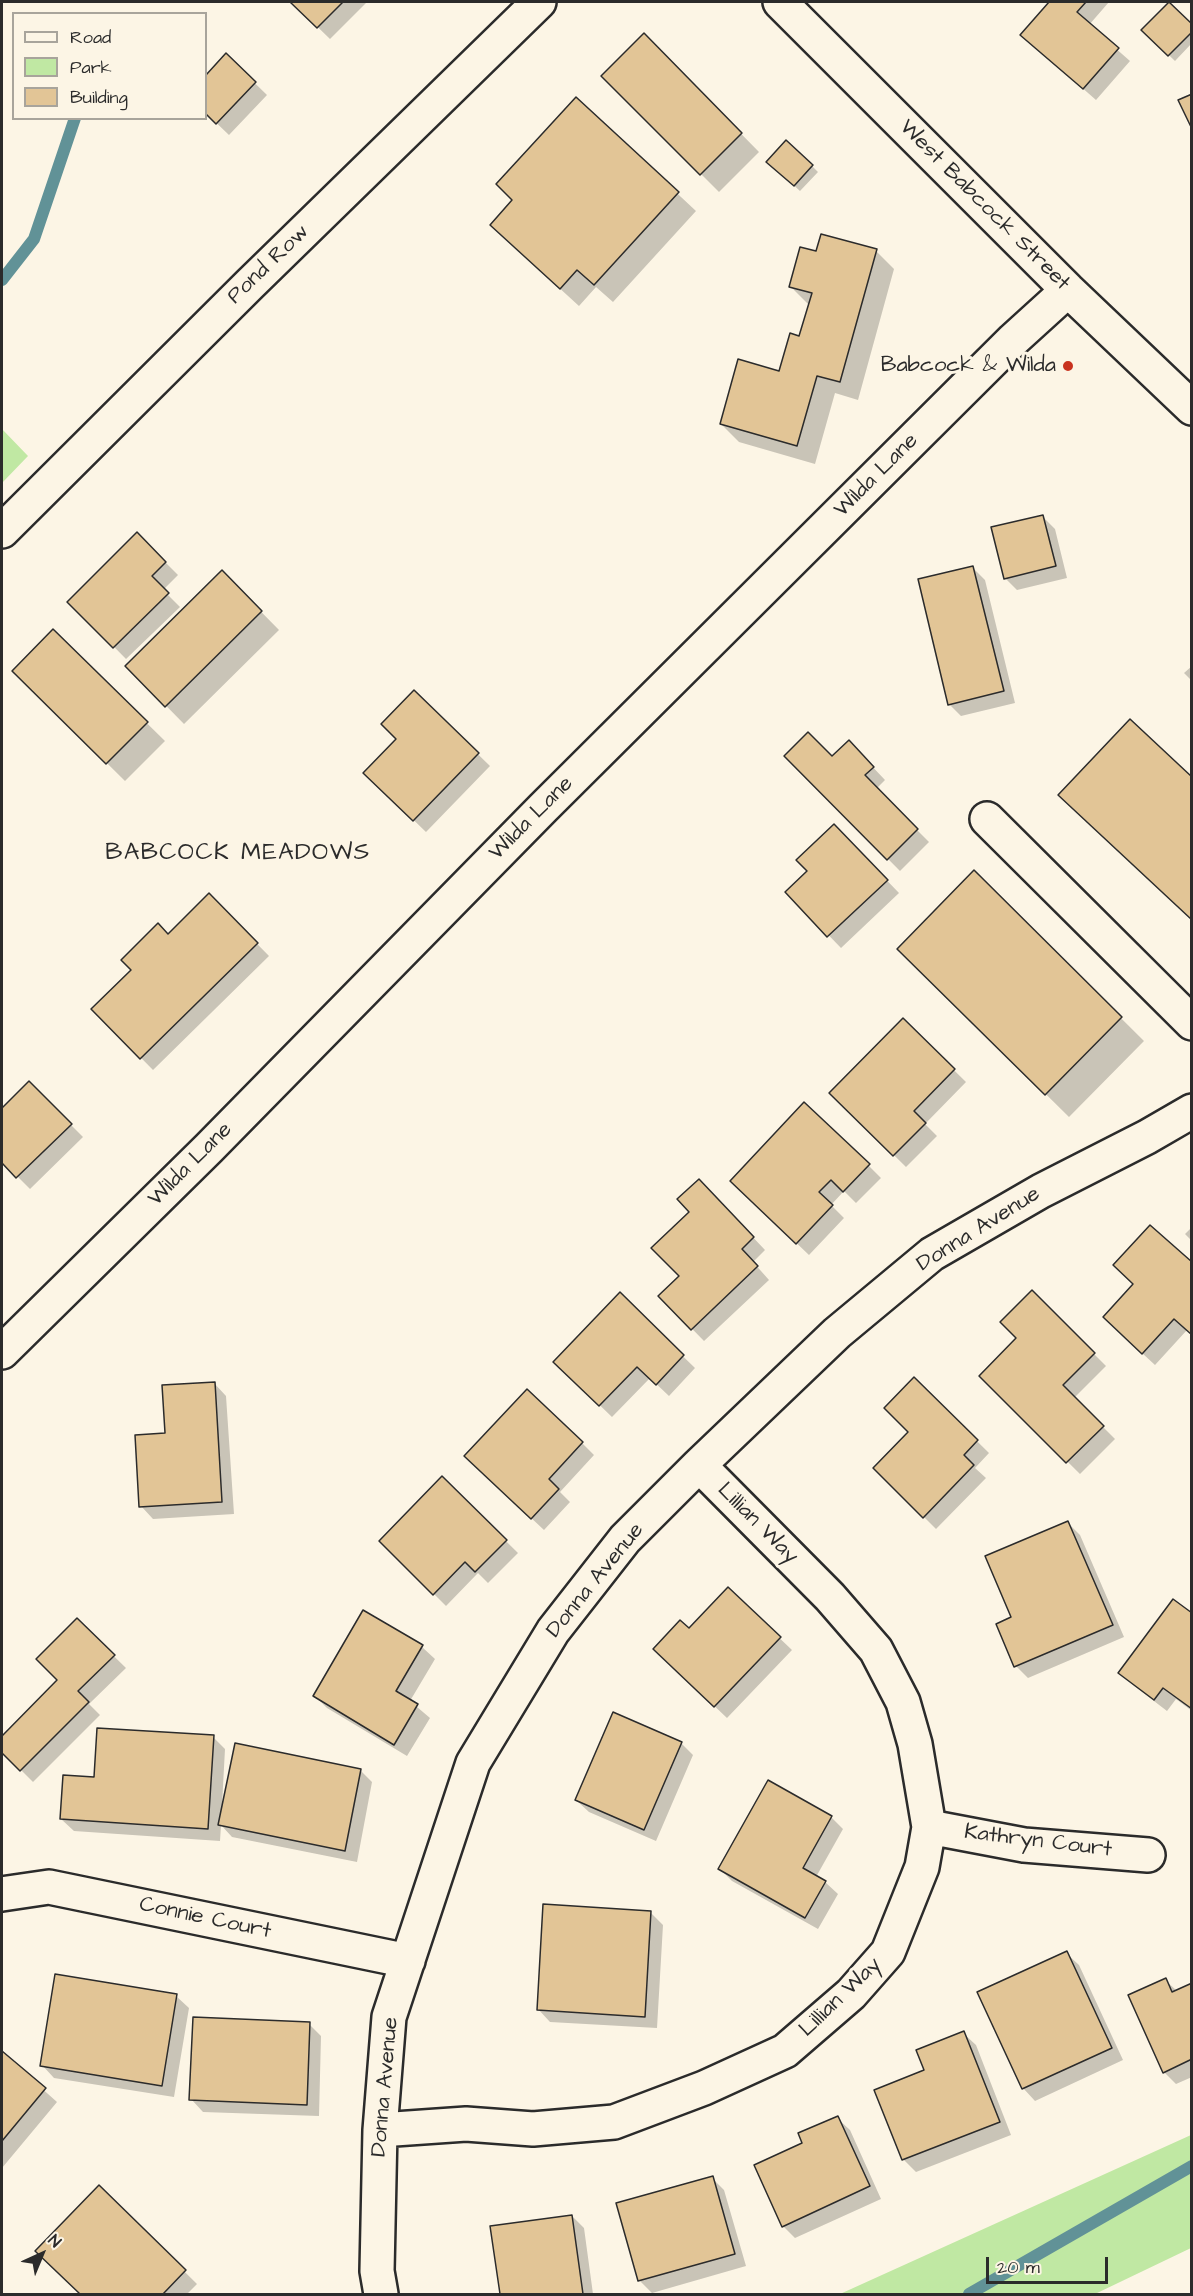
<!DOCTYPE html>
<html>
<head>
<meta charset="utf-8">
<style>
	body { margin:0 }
	#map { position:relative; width:1193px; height:2296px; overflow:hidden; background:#fcf5e5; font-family:"Architects Daughter",sans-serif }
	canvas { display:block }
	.frame { position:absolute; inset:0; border:3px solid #2b2b2b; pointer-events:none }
	.legend { position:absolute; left:12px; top:12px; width:195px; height:108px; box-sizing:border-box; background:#fcf5e5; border:2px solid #a8a49b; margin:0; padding:8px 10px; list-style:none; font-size:18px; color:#2b2b2b }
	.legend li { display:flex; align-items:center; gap:12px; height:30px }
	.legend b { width:30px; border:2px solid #a8a49b }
	.north { position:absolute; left:12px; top:2224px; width:60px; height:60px; -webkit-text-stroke:4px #fcf5e5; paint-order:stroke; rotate:44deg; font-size:16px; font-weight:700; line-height:24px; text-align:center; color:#2b2b2b }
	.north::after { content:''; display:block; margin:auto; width:21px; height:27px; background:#2b2b2b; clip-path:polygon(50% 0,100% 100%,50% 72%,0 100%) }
	.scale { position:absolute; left:986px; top:2257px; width:122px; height:27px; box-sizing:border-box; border:3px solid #2b2b2b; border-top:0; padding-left:8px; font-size:18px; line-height:21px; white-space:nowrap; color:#2b2b2b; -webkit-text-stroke:4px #fcf5e5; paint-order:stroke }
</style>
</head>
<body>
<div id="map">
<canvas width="1193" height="2296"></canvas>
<div class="frame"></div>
<ul class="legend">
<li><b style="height:8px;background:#fcf5e5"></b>Road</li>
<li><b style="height:16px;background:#c0e8a3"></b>Park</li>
<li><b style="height:16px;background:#e2c596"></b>Building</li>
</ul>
<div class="north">N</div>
<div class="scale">20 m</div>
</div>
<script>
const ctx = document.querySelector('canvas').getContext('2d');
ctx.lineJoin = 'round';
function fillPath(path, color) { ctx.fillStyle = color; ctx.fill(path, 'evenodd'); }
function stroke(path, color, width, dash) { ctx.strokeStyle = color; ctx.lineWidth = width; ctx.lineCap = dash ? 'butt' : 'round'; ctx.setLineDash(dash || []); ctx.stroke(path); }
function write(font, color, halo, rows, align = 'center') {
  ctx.font = font + ' "Architects Daughter",sans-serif'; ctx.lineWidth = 6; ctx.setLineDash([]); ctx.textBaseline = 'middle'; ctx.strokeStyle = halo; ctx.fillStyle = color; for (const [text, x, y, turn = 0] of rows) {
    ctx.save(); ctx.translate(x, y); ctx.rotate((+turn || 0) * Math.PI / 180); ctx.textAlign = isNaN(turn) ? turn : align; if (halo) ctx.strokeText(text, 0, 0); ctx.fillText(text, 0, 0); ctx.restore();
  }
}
const green = new Path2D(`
	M 2,429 L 28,456 L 2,483 Z
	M 1191,2135 L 1191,2248 L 1095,2294 L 840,2294 Z`);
const shadow = new Path2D(`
	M 292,2 L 367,2 L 330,39 Z
	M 1051,2 L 1109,2 L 1089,25 L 1130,61 L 1096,100 L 1022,35 Z
	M 1192,26 L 1192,43 L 1175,61 L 1143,30 Z
	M 644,35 L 759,152 L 719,192 L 603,76 Z
	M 226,55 L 267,95 L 229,135 L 206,113 L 206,77 Z
	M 576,99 L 696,211 L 613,302 L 596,287 L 579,306 L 510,243 L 514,200 Z
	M 812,166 L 818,172 L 800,191 L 774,167 Z
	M 876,251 L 894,269 L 858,400 L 835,393 L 815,464 L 739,442 L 721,424 L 780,373 L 800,337 L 810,306 L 791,287 L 817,253 Z
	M 1043,517 L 1055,529 L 1067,578 L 1017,590 L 1005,578 Z
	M 138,535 L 178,575 L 163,590 L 180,607 L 126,659 L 70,602 Z
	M 973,568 L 985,580 L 1015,703 L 961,716 L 949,704 Z
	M 222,572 L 279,630 L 184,724 L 127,666 Z
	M 53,631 L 165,741 L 125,781 L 14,671 Z
	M 1192,666 L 1192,681 L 1184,673 Z
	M 414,692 L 490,766 L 426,832 L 365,773 L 398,739 Z
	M 849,742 L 885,780 L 876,789 L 929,842 L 900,871 L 786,756 L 832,759 Z
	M 846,838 L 899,893 L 841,948 L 787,892 Z
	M 974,872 L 1144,1041 L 1069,1117 L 899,949 Z
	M 209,895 L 269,956 L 153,1070 L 93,1009 Z
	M 903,1020 L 966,1082 L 925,1124 L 937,1136 L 906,1167 L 831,1093 Z
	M 29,1083 L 83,1137 L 30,1189 L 2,1161 L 2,1110 Z
	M 868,1165 L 881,1178 L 856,1203 L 844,1191 L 831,1205 L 844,1218 L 809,1255 L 744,1193 Z
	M 711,1193 L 765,1250 L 753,1262 L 769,1280 L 704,1341 L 660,1296 L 681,1276 Z
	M 1192,1227 L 1192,1241 L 1185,1234 Z
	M 1135,1285 L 1187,1330 L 1155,1365 L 1117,1330 Z
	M 1032,1292 L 1106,1366 L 1074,1398 L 1115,1439 L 1080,1474 L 981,1376 L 1019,1338 Z
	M 620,1295 L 695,1368 L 669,1396 L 650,1378 L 612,1417 L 555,1362 Z
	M 914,1379 L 989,1453 L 975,1468 L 986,1478 L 936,1529 L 875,1468 L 910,1433 Z
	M 214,1383 L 226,1396 L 234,1514 L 153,1519 L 141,1506 L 166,1435 Z
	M 582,1443 L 594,1455 L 560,1492 L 570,1502 L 544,1530 L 478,1468 Z
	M 442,1478 L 518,1553 L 488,1583 L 478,1573 L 446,1606 L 381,1541 Z
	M 1068,1523 L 1080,1535 L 1124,1637 L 1028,1678 L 1016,1666 Z
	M 728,1589 L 792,1650 L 727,1718 L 667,1661 L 689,1630 Z
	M 364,1612 L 422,1647 L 435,1659 L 410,1701 L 430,1718 L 407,1756 L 327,1708 L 315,1696 Z
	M 1192,1615 L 1192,1711 L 1176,1699 L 1167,1711 L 1133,1685 L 1120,1673 Z
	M 77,1620 L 126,1668 L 89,1704 L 100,1715 L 33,1782 L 2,1751 L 2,1738 L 60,1680 Z
	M 213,1737 L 225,1749 L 222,1805 L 360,1770 L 372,1782 L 357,1862 L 232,1837 L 221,1825 L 220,1841 L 74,1831 L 61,1819 L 96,1779 Z
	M 681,1743 L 693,1755 L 656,1841 L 589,1812 L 576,1800 Z
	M 831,1817 L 843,1829 L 816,1877 L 825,1882 L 838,1894 L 818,1929 L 732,1881 L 720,1869 Z
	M 651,1913 L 663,1925 L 657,2028 L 550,2022 L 538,2009 Z
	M 1066,1953 L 1079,1965 L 1123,2060 L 1035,2101 L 1023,2088 Z
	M 1165,1980 L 1177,1991 L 1192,1984 L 1192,2077 L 1176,2084 L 1164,2072 Z
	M 176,1996 L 189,2008 L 174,2097 L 54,2078 L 42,2065 Z
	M 309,2024 L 321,2036 L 319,2116 L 203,2112 L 191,2099 Z
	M 963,2033 L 976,2045 L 1011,2135 L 916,2172 L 903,2159 L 926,2071 Z
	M 2,2053 L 57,2102 L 2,2168 Z
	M 837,2118 L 850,2130 L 881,2199 L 795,2238 L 783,2226 L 804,2144 Z
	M 712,2178 L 724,2190 L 746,2266 L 652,2293 L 640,2281 L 618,2204 Z
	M 99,2187 L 197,2284 L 187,2294 L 82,2294 L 37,2251 Z
	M 572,2216 L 584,2228 L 593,2294 L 501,2294 L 492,2227 Z`);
const stream = new Path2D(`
	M 2,280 L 34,239 L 75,118
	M 969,2294 L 1192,2166`);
const building = new Path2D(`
	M 290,2 L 343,2 L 317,28 Z
	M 1049,2 L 1086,2 L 1077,12 L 1119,48 L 1083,89 L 1020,35 Z
	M 1169,2 L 1192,24 L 1192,32 L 1168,56 L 1141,30 Z
	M 644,33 L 742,133 L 700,175 L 601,76 Z
	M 226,53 L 256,82 L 216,124 L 206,114 L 206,75 Z
	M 1192,94 L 1192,129 L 1178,100 Z
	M 576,97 L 679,192 L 594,285 L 577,270 L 560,289 L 490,225 L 512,200 L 496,184 Z
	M 786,140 L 813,165 L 794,186 L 766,162 Z
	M 821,234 L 877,249 L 840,382 L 817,376 L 797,446 L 720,424 L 738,359 L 779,371 L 790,333 L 799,336 L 812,293 L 789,287 L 800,247 L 816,251 Z
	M 1043,515 L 1056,566 L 1004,579 L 991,527 Z
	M 137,532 L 166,562 L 152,576 L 169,593 L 113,648 L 67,602 Z
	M 973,566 L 1004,691 L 948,705 L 918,579 Z
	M 222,570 L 262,611 L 165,707 L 125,666 Z
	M 53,629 L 148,722 L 106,764 L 12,671 Z
	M 414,690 L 479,753 L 413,821 L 363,773 L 396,739 L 381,724 Z
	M 1130,719 L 1192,777 L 1192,920 L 1058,795 Z
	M 808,732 L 832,756 L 849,740 L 874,767 L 865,775 L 918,829 L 887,860 L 784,756 Z
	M 834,824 L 888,880 L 827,937 L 785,892 L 807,871 L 796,860 Z
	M 974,870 L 1122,1017 L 1045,1095 L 897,949 Z
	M 209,893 L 258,943 L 140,1059 L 91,1009 L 131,970 L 121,960 L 158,923 L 168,934 Z
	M 903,1018 L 955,1069 L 914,1111 L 926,1123 L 893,1156 L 829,1093 Z
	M 29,1081 L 72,1124 L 16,1178 L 2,1163 L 2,1108 Z
	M 804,1102 L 870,1164 L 843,1192 L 831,1180 L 819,1192 L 833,1205 L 796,1244 L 730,1181 Z
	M 699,1179 L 754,1237 L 742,1249 L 758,1266 L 691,1330 L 658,1296 L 679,1276 L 651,1248 L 689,1212 L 677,1199 Z
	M 1150,1225 L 1192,1262 L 1192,1335 L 1174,1319 L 1142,1354 L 1103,1317 L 1133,1284 L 1113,1265 Z
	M 1032,1290 L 1095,1353 L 1063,1385 L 1104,1426 L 1066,1463 L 979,1376 L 1016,1338 L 1000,1322 Z
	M 620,1292 L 684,1355 L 656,1385 L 637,1367 L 599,1406 L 553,1362 Z
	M 914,1377 L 978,1440 L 964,1455 L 974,1465 L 923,1518 L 873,1468 L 908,1432 L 884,1408 Z
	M 215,1382 L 222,1502 L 139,1507 L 135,1435 L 165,1433 L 162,1385 Z
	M 527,1389 L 583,1442 L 549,1479 L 559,1489 L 531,1519 L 464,1456 Z
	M 442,1476 L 507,1540 L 475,1572 L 465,1562 L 433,1595 L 379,1541 Z
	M 1068,1521 L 1113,1625 L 1014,1667 L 996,1624 L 1011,1617 L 985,1556 Z
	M 728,1587 L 781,1637 L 714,1707 L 653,1649 L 680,1620 L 689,1628 Z
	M 1173,1599 L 1192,1613 L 1192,1709 L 1163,1688 L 1154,1700 L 1118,1673 Z
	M 363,1610 L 423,1645 L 396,1691 L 418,1704 L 394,1745 L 313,1696 Z
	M 77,1618 L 115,1655 L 78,1691 L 89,1702 L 20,1771 L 2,1753 L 2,1736 L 57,1680 L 36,1659 Z
	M 613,1712 L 682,1742 L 644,1830 L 575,1800 Z
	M 97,1728 L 214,1735 L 208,1829 L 60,1819 L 63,1775 L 94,1777 Z
	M 235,1743 L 361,1769 L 345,1851 L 218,1825 Z
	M 768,1780 L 832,1816 L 803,1868 L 826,1881 L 805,1918 L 718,1869 Z
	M 543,1904 L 651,1911 L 645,2017 L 537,2010 Z
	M 1067,1951 L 1112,2048 L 1022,2089 L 977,1992 Z
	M 55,1974 L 177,1994 L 162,2086 L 40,2066 Z
	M 1166,1978 L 1172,1992 L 1192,1983 L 1192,2059 L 1163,2073 L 1128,1995 Z
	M 193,2017 L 310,2022 L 307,2105 L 189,2100 Z
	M 964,2031 L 1000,2122 L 902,2160 L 874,2090 L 924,2070 L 916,2050 Z
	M 2,2051 L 46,2088 L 2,2141 Z
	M 838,2116 L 870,2186 L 782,2227 L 754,2165 L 802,2143 L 798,2133 Z
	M 713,2176 L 735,2254 L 638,2281 L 616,2203 Z
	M 99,2185 L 186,2270 L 163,2294 L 80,2294 L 35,2251 Z
	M 572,2215 L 583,2294 L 500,2294 L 490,2226 Z`);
const minor = new Path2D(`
	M 780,2 L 1068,290 L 1192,408
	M 2,531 L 249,285 L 539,2
	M 987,819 L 1192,1023
	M 2,1352 L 209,1148 L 543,808 L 1013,340 L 1068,290
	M 929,1827 L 1024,1845 L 1148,1855
	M 2,1894 L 49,1887 L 408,1961
	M 380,2130 L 466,2124 L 533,2129 L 614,2122 L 704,2088 L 785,2051 L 851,1994 L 888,1952 L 922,1867 L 929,1827 L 915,1744 L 903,1702 L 876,1650 L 830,1597 L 699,1465
	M 381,2294 L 377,2271 L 380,2130 L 389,2017 L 473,1763 L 553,1631 L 625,1539 L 699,1465 L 837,1333 L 932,1254 L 1041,1191 L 1147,1137 L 1192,1111`);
const markers = [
	[1068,366,6,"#c8321e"]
];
const streetNames = [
	["West Babcock Street",984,206,45],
	["Pond Row",269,265,-44],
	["Wilda Lane",877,476,-45],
	["Wilda Lane",532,819,-45],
	["Wilda Lane",191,1165,-45],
	["Donna Avenue",979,1230,-32],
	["Lillian Way",757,1524,45],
	["Donna Avenue",596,1581,-51],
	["Kathryn Court",1038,1842,7],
	["Connie Court",205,1919,12],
	["Lillian Way",841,1998,-44],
	["Donna Avenue",386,2087,-85]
];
const poiNames = [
	["Babcock & Wilda",1056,366]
];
const neighbourhoodNames = [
	["BABCOCK MEADOWS",238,854]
];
fillPath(green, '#c0e8a3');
fillPath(shadow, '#0003');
stroke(stream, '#619297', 12);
fillPath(building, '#e2c596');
stroke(building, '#2b2b2b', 1.5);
stroke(minor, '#2b2b2b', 38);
stroke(minor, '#fcf5e5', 33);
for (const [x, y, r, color] of markers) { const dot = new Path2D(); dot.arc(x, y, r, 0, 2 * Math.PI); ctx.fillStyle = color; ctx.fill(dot); stroke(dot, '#fcf5e5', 2); }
write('22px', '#2b2b2b', '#fcf5e5', streetNames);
write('22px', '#2b2b2b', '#fcf5e5', poiNames, 'right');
ctx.letterSpacing = '1.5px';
write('24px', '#2b2b2b', '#fcf5e5', neighbourhoodNames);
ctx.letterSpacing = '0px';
</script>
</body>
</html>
